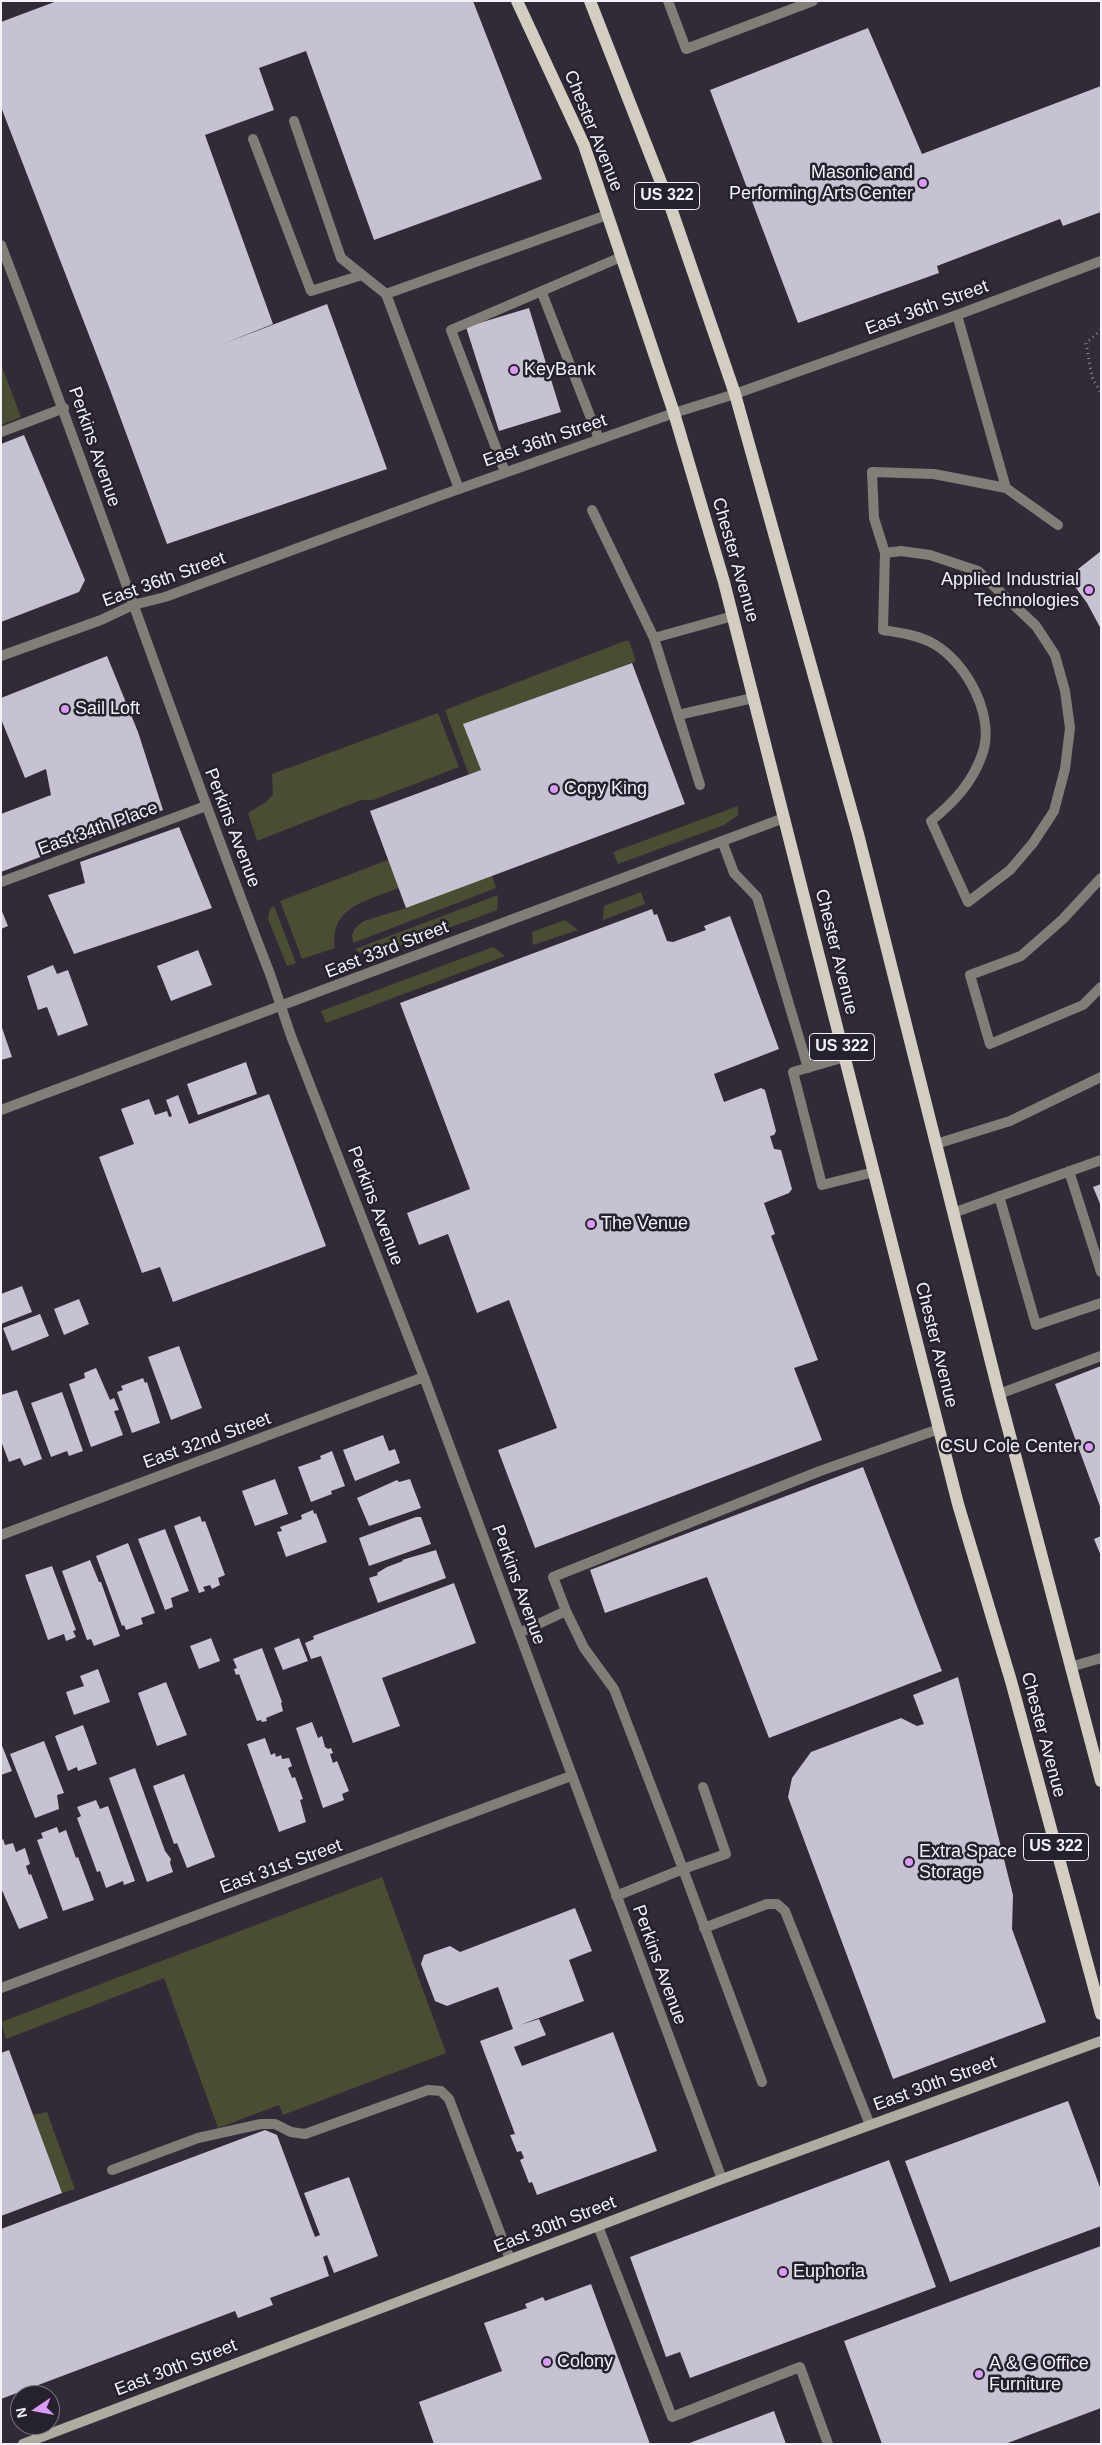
<!DOCTYPE html>
<html>
<head>
<meta charset="utf-8">
<style>
	body { margin:0 }
	#map { position:relative; width:1102px; height:2445px; overflow:hidden; background:#302b37; font-family:Arial,sans-serif }
	canvas { display:block }
	.frame { position:absolute; inset:0; border:2px solid #f4f1f9; pointer-events:none }
	.north { position:absolute; left:10px; top:2385px; width:50px; height:50px; box-sizing:border-box; background:#26222d; border:1px solid #78757f; border-radius:50%; rotate:258deg; font-size:14px; font-weight:700; line-height:20px; text-align:center; color:#f4f1f9 }
	.north::after { content:''; display:block; margin:auto; width:18px; height:22px; background:#da9af7; clip-path:polygon(50% 0,100% 100%,50% 72%,0 100%) }
</style>
</head>
<body>
<div id="map">
<canvas width="1102" height="2445"></canvas>
<div class="frame"></div>
<div class="north">N</div>
</div>
<script>
const ctx = document.querySelector('canvas').getContext('2d');
ctx.lineJoin = 'round';
function fillPath(path, color) { ctx.fillStyle = color; ctx.fill(path, 'evenodd'); }
function stroke(path, color, width, dash) { ctx.strokeStyle = color; ctx.lineWidth = width; ctx.lineCap = dash ? 'butt' : 'round'; ctx.setLineDash(dash || []); ctx.stroke(path); }
function write(font, color, halo, rows, align = 'center') {
  ctx.font = font + ' Arial,sans-serif'; ctx.lineWidth = 5; ctx.setLineDash([]); ctx.textBaseline = 'middle'; ctx.strokeStyle = halo; ctx.fillStyle = color; for (const [text, x, y, turn = 0] of rows) {
    ctx.save(); ctx.translate(x, y); ctx.rotate((+turn || 0) * Math.PI / 180); ctx.textAlign = isNaN(turn) ? turn : align; if (halo) ctx.strokeText(text, 0, 0); ctx.fillText(text, 0, 0); ctx.restore();
  }
}
const green = new Path2D(`
	M 1,364 L 21,417 L 1,425 Z
	M 625,641 L 629,641 L 636,661 L 464,724 L 481,770 L 469,775 L 445,710 Z
	M 438,713 L 459,767 L 373,800 L 361,800 L 257,841 L 248,813 L 266,802 L 273,794 L 272,774 Z
	M 738,806 L 738,815 L 724,825 L 618,864 L 613,852 Z
	M 388,860 L 399,888 C 368,900 329,907 335,948 L 302,959 L 280,901 Z
	M 492,875 L 496,888 L 353,943 L 352,935 L 356,927 L 364,921 L 406,908 Z
	M 641,892 L 645,904 L 603,920 L 604,906 Z
	M 498,895 L 497,910 L 367,958 L 355,949 Z
	M 274,906 L 296,963 L 287,966 L 268,919 L 270,909 Z
	M 565,920 L 578,930 L 533,945 L 532,932 Z
	M 493,947 L 505,956 L 326,1023 L 321,1011 Z
	M 382,1877 L 446,2053 L 283,2115 L 279,2105 L 218,2128 L 164,1978 L 6,2039 L 1,2022 Z
	M 47,2112 L 75,2189 L 62,2193 L 33,2115 Z`);
const building = new Path2D(`
	M 57,1 L 473,1 L 542,179 L 374,240 L 306,51 L 259,68 L 274,110 L 205,135 L 273,324 L 220,345 L 327,304 L 387,469 L 167,544 L 109,387 L 1,107 L 1,22 Z
	M 868,28 L 922,154 L 1101,86 L 1101,212 L 1063,226 L 1060,219 L 937,266 L 939,273 L 798,323 L 710,90 Z
	M 529,308 L 561,412 L 499,431 L 466,327 Z
	M 24,435 L 85,580 L 79,592 L 1,622 L 1,444 Z
	M 1101,551 L 1101,629 L 1087,603 L 1068,577 Z
	M 107,656 L 138,732 L 163,810 L 1,872 L 1,814 L 51,795 L 46,769 L 25,778 L 1,719 L 1,698 Z
	M 632,663 L 685,804 L 406,908 L 370,811 L 481,770 L 463,724 Z
	M 179,827 L 212,908 L 74,954 L 48,895 L 85,883 L 80,862 Z
	M 1,909 L 8,926 L 1,929 Z
	M 652,909 L 654,915 L 657,914 L 667,941 L 673,942 L 706,930 L 704,926 L 730,916 L 779,1049 L 714,1074 L 724,1102 L 761,1088 L 765,1090 L 776,1131 L 774,1135 L 770,1136 L 774,1149 L 781,1150 L 792,1189 L 789,1193 L 764,1203 L 775,1234 L 771,1236 L 818,1360 L 794,1368 L 822,1440 L 535,1548 L 498,1450 L 557,1428 L 509,1300 L 477,1313 L 448,1234 L 419,1245 L 407,1213 L 470,1189 L 400,1003 Z
	M 198,950 L 212,985 L 171,1001 L 157,966 Z
	M 53,965 L 57,974 L 68,970 L 88,1025 L 58,1036 L 47,1007 L 38,1010 L 27,976 Z
	M 1,1025 L 12,1057 L 1,1060 Z
	M 246,1062 L 257,1094 L 198,1115 L 187,1084 Z
	M 269,1094 L 326,1246 L 173,1302 L 160,1267 L 142,1273 L 99,1157 L 134,1144 L 121,1109 L 149,1099 L 155,1115 L 167,1111 L 169,1117 L 172,1116 L 166,1100 L 178,1095 L 189,1124 Z
	M 1101,1184 L 1101,1206 L 1093,1187 Z
	M 22,1286 L 32,1312 L 1,1324 L 1,1294 Z
	M 79,1299 L 89,1324 L 64,1335 L 54,1309 Z
	M 40,1314 L 49,1336 L 12,1351 L 3,1328 Z
	M 179,1346 L 202,1408 L 171,1420 L 148,1357 Z
	M 1101,1366 L 1101,1509 L 1055,1384 Z
	M 96,1368 L 110,1400 L 114,1398 L 119,1410 L 114,1411 L 123,1435 L 91,1447 L 69,1384 L 85,1378 L 84,1373 Z
	M 143,1378 L 145,1383 L 147,1382 L 160,1423 L 132,1433 L 117,1392 L 123,1390 L 121,1386 Z
	M 17,1390 L 42,1459 L 24,1466 L 20,1458 L 9,1462 L 1,1441 L 1,1395 Z
	M 62,1392 L 83,1451 L 69,1456 L 67,1451 L 51,1457 L 31,1403 Z
	M 383,1435 L 389,1451 L 395,1449 L 400,1463 L 355,1481 L 343,1450 Z
	M 332,1451 L 345,1486 L 331,1491 L 332,1494 L 311,1502 L 298,1467 L 321,1459 L 320,1456 Z
	M 863,1467 L 942,1671 L 769,1738 L 707,1577 L 605,1613 L 590,1570 Z
	M 275,1479 L 288,1514 L 255,1526 L 242,1491 Z
	M 410,1479 L 421,1508 L 369,1526 L 357,1498 L 397,1480 L 399,1482 Z
	M 313,1510 L 314,1514 L 316,1513 L 327,1542 L 286,1557 L 277,1532 L 282,1531 L 280,1527 L 302,1519 L 301,1515 Z
	M 200,1516 L 202,1522 L 205,1521 L 225,1575 L 218,1578 L 220,1585 L 212,1589 L 210,1585 L 203,1587 L 205,1591 L 199,1593 L 174,1526 Z
	M 416,1517 L 421,1517 L 431,1544 L 369,1566 L 359,1538 Z
	M 165,1529 L 189,1591 L 171,1598 L 173,1607 L 165,1610 L 138,1539 Z
	M 1101,1536 L 1101,1556 L 1094,1539 Z
	M 128,1543 L 155,1613 L 141,1618 L 143,1624 L 126,1630 L 124,1625 L 122,1626 L 96,1556 Z
	M 436,1550 L 446,1578 L 378,1603 L 369,1578 L 378,1575 L 377,1573 L 387,1567 L 403,1561 L 402,1560 Z
	M 90,1560 L 99,1582 L 101,1582 L 120,1636 L 94,1646 L 91,1639 L 87,1640 L 62,1571 Z
	M 52,1566 L 76,1630 L 73,1631 L 76,1637 L 66,1641 L 64,1634 L 48,1640 L 25,1575 Z
	M 454,1583 L 476,1643 L 382,1678 L 400,1726 L 353,1743 L 321,1656 L 311,1659 L 305,1643 L 314,1639 L 313,1636 Z
	M 211,1638 L 220,1661 L 199,1669 L 190,1646 Z
	M 299,1638 L 308,1661 L 283,1670 L 274,1648 Z
	M 262,1648 L 282,1702 L 281,1703 L 283,1711 L 266,1718 L 267,1721 L 262,1722 L 261,1720 L 257,1721 L 239,1674 L 236,1675 L 234,1669 L 237,1668 L 233,1659 Z
	M 98,1669 L 110,1702 L 74,1715 L 66,1692 L 84,1686 L 80,1676 Z
	M 958,1677 L 1013,1895 L 1012,1929 L 1046,2022 L 893,2079 L 788,1797 L 792,1778 L 811,1752 L 901,1718 L 917,1726 L 924,1724 L 913,1695 Z
	M 166,1682 L 187,1735 L 157,1746 L 138,1693 Z
	M 312,1722 L 318,1738 L 322,1736 L 325,1747 L 328,1749 L 331,1748 L 333,1753 L 330,1754 L 333,1763 L 337,1761 L 349,1791 L 342,1794 L 344,1800 L 323,1808 L 296,1728 Z
	M 83,1725 L 97,1764 L 78,1771 L 77,1767 L 68,1771 L 55,1736 Z
	M 265,1738 L 271,1755 L 275,1753 L 276,1757 L 281,1755 L 282,1759 L 289,1758 L 292,1766 L 288,1768 L 292,1778 L 295,1777 L 303,1799 L 300,1800 L 306,1822 L 279,1832 L 247,1744 Z
	M 44,1741 L 64,1793 L 57,1795 L 59,1809 L 35,1818 L 10,1754 Z
	M 1,1743 L 12,1771 L 1,1775 Z
	M 135,1768 L 165,1851 L 171,1859 L 170,1863 L 173,1872 L 147,1882 L 109,1778 Z
	M 184,1774 L 215,1857 L 187,1868 L 177,1843 L 174,1844 L 153,1786 Z
	M 96,1800 L 100,1809 L 108,1806 L 135,1881 L 124,1885 L 123,1881 L 106,1888 L 100,1871 L 97,1872 L 77,1818 L 81,1816 L 77,1807 Z
	M 57,1827 L 59,1833 L 66,1830 L 76,1858 L 78,1857 L 94,1900 L 63,1911 L 37,1840 L 43,1838 L 41,1833 Z
	M 3,1839 L 5,1845 L 13,1843 L 16,1852 L 25,1848 L 30,1864 L 26,1866 L 29,1875 L 31,1874 L 48,1918 L 19,1929 L 1,1888 L 1,1840 Z
	M 575,1908 L 592,1951 L 569,1960 L 584,2001 L 520,2025 L 539,2019 L 546,2035 L 514,2047 L 522,2066 L 613,2032 L 657,2151 L 537,2195 L 532,2182 L 529,2183 L 520,2160 L 524,2158 L 521,2151 L 517,2152 L 510,2135 L 515,2134 L 480,2041 L 513,2029 L 498,1987 L 447,2006 L 435,2001 L 421,1964 L 424,1955 L 450,1946 L 460,1952 Z
	M 9,2050 L 62,2193 L 1,2216 L 1,2053 Z
	M 1068,2101 L 1101,2190 L 1101,2226 L 950,2282 L 905,2161 Z
	M 265,2130 L 277,2135 L 315,2237 L 320,2235 L 304,2193 L 349,2177 L 378,2256 L 334,2273 L 327,2255 L 323,2257 L 329,2276 L 270,2298 L 273,2305 L 238,2318 L 235,2311 L 1,2399 L 1,2229 Z
	M 889,2160 L 936,2287 L 690,2378 L 680,2352 L 666,2357 L 630,2257 Z
	M 1101,2246 L 1101,2408 L 1005,2444 L 882,2444 L 844,2341 Z
	M 591,2284 L 650,2444 L 434,2444 L 419,2402 L 502,2371 L 484,2323 L 527,2308 L 525,2304 L 543,2297 L 545,2301 Z
	M 774,2411 L 786,2444 L 687,2444 Z`);
const path = new Path2D(`
	M 1101,330 L 1086,343 L 1092,377 L 1101,393`);
const lane = new Path2D(`
	M 668,1 L 686,49 L 813,1
	M 294,121 L 341,258 L 386,294
	M 253,139 L 311,291 L 362,275
	M 542,293 L 599,439
	M 957,315 L 1006,488
	M 1,432 L 64,408
	M 505,472 L 451,330 L 621,257
	M 459,489 L 386,294 L 607,215
	M 592,510 L 654,638
	M 885,553 L 901,551 L 930,555 L 978,571 L 1036,626 L 1055,655 L 1065,691 L 1070,728 L 1065,769 L 1054,811 L 1033,843 L 1010,870 L 968,902 L 931,821 C 954,802 972,783 982,755 C 996,717 967,663 934,644 C 918,635 901,633 883,630 L 885,553 L 874,518 L 872,472 L 934,474 L 1006,488 L 1058,525
	M 678,715 L 753,698
	M 700,785 L 654,638 L 733,616
	M 722,841 L 734,873 L 757,897 L 808,1068
	M 1101,878 L 1063,919 L 1021,956 L 970,975 L 990,1044 L 1083,1005 L 1101,987
	M 1,882 L 206,806
	M 845,1057 L 793,1072 L 822,1185 L 874,1172
	M 936,1144 L 1010,1121 L 1101,1077
	M 1069,1171 L 1101,1272
	M 999,1196 L 1036,1325 L 1101,1303
	M 953,1213 L 1101,1160
	M 999,1394 L 1101,1356
	M 566,1611 L 584,1648 L 614,1689 L 683,1869 L 616,1896
	M 519,1633 L 566,1611 L 553,1577 L 820,1471 L 939,1429
	M 1070,1667 L 1101,1658
	M 703,1787 L 726,1854 L 683,1869 L 762,2082
	M 704,1928 L 767,1904 L 777,1904 L 785,1911 L 870,2125
	M 112,2170 L 198,2138 L 261,2124 L 275,2124 L 291,2132 L 305,2134 L 428,2090 L 441,2091 L 449,2099 L 510,2259
	M 598,2226 L 672,2417 L 800,2367 L 828,2444`);
const street = new Path2D(`
	M 1,245 C 94,486 176,732 270,974 L 291,1036 L 424,1377 L 722,2179
	M 1,656 L 101,620 L 133,605 L 165,597 L 439,496 L 674,413 L 735,394 L 957,315 L 1101,261
	M 1,1110 L 784,818
	M 1,1535 L 424,1377
	M 1,1988 L 571,1776`);
const secondary = new Path2D(`
	M 23,2444 L 722,2179 L 1101,2041`);
const primary = new Path2D(`
	M 517,1 L 584,145 L 674,413 L 724,582 L 958,1504 L 1011,1681 L 1101,2014
	M 590,1 L 671,208 L 735,394 L 858,834 L 999,1394 L 1101,1781`);
const markers = [
	[923,183,5,"#da9af7"],
	[514,370,5,"#da9af7"],
	[1089,590,5,"#da9af7"],
	[65,709,5,"#da9af7"],
	[554,789,5,"#da9af7"],
	[591,1224,5,"#da9af7"],
	[1089,1447,5,"#da9af7"],
	[909,1862,5,"#da9af7"],
	[783,2272,5,"#da9af7"],
	[547,2362,5,"#da9af7"],
	[979,2374,5,"#da9af7"]
];
const shields = [
	[667,196,65],
	[842,1047,65],
	[1056,1847,65]
];
const shieldNames = [
	["US 322",667,196],
	["US 322",842,1047],
	["US 322",1056,1847]
];
const streetNames = [
	["Chester Avenue",593,131,68],
	["East 36th Street",927,308,-20],
	["East 36th Street",545,441,-19],
	["Perkins Avenue",94,447,71],
	["Chester Avenue",735,560,74],
	["East 36th Street",164,580,-20],
	["Perkins Avenue",232,828,69],
	["East 34th Place",98,829,-20],
	["East 33rd Street",387,950,-21],
	["Chester Avenue",836,952,76],
	["Perkins Avenue",375,1206,69],
	["Chester Avenue",936,1345,76],
	["East 32nd Street",207,1441,-20],
	["Perkins Avenue",518,1585,70],
	["Chester Avenue",1043,1735,75],
	["East 31st Street",281,1867,-20],
	["Perkins Avenue",659,1965,70],
	["East 30th Street",935,2084,-20],
	["East 30th Street",555,2225,-21],
	["East 30th Street",176,2368,-21]
];
const poiNames = [
	["Masonic and",913,173,"right"],
	["Performing Arts Center",913,194,"right"],
	["KeyBank",524,370],
	["Applied Industrial",1079,580,"right"],
	["Technologies",1079,601,"right"],
	["Sail Loft",75,709],
	["Copy King",564,789],
	["The Venue",601,1224],
	["CSU Cole Center",1079,1447,"right"],
	["Extra Space",919,1852],
	["Storage",919,1873],
	["Euphoria",793,2272],
	["Colony",557,2362],
	["A & G Office",989,2364],
	["Furniture",989,2385]
];
fillPath(green, '#4a4d32');
fillPath(building, '#c7c2d1');
stroke(path, '#8d8993', 3, [1, 4]);
stroke(lane, '#807e77', 10);
stroke(street, '#807e77', 10);
stroke(secondary, '#afaba1', 10);
stroke(primary, '#d3cec1', 12);
for (const [x, y, r, color] of markers) { const dot = new Path2D(); dot.arc(x, y, r, 0, 2 * Math.PI); ctx.fillStyle = color; ctx.fill(dot); stroke(dot, '#26222d', 2); }
for (const [x, y, w] of shields) { const box = new Path2D(); box.roundRect(x - w / 2, y - 13.5, w, 27, 4); ctx.fillStyle = '#26222d'; ctx.fill(box); stroke(box, '#f4f1f9', 1); }
write('bold 16px', '#f4f1f9', null, shieldNames);
write('18px', '#f4f1f9', '#26222d', streetNames);
write('18px', '#f4f1f9', '#26222d', poiNames, 'left');
</script>
</body>
</html>
